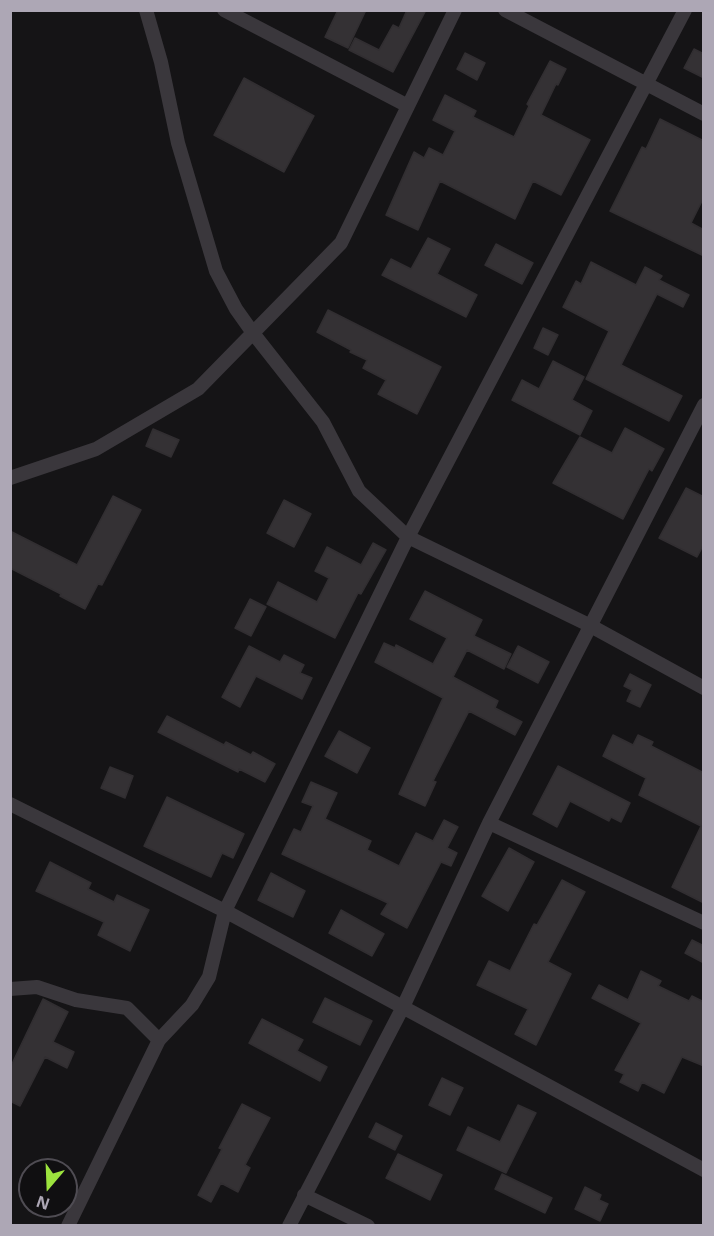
<!DOCTYPE html>
<html>
<head>
<meta charset="utf-8">
<style>
	body { margin:0 }
	#map { position:relative; width:714px; height:1236px; overflow:hidden; background:#151416; font-family:"Noto Sans",sans-serif }
	canvas { display:block }
	.frame { position:absolute; inset:0; border:12px solid #ada7b5; pointer-events:none }
	.north { position:absolute; left:18px; top:1158px; width:60px; height:60px; box-sizing:border-box; background:#100f11; border:2px solid #4f4c53; border-radius:50%; rotate:199deg; font-size:16px; font-weight:700; line-height:24px; text-align:center; color:#ada7b5 }
	.north::after { content:''; display:block; margin:auto; width:21px; height:27px; background:#9ce33e; clip-path:polygon(50% 0,100% 100%,50% 72%,0 100%) }
</style>
</head>
<body>
<div id="map">
<canvas width="714" height="1236"></canvas>
<div class="frame"></div>
<div class="north">N</div>
</div>
<script>
const ctx = document.querySelector('canvas').getContext('2d');
ctx.lineJoin = 'round';
function fillPath(path, color) { ctx.fillStyle = color; ctx.fill(path, 'evenodd'); }
function stroke(path, color, width, dash) { ctx.strokeStyle = color; ctx.lineWidth = width; ctx.lineCap = dash ? 'butt' : 'round'; ctx.setLineDash(dash || []); ctx.stroke(path); }
const building = new Path2D(`
	M 338,10 L 366,10 L 348,48 L 325,37 Z
	M 407,10 L 426,10 L 393,72 L 349,50 L 355,38 L 379,50 L 393,25 L 399,28 Z
	M 694,49 L 704,54 L 704,78 L 684,68 Z
	M 465,53 L 485,63 L 477,80 L 457,69 Z
	M 550,61 L 566,69 L 558,85 L 556,84 L 541,115 L 590,140 L 561,195 L 533,181 L 515,219 L 440,181 L 418,230 L 386,215 L 414,152 L 424,158 L 429,148 L 443,155 L 455,131 L 433,120 L 445,95 L 476,111 L 473,117 L 514,137 L 529,106 L 527,104 Z
	M 244,78 L 314,116 L 284,172 L 214,135 Z
	M 660,119 L 704,141 L 704,197 L 691,223 L 704,230 L 704,256 L 610,211 L 642,147 L 646,149 Z
	M 428,238 L 450,249 L 437,274 L 477,295 L 466,317 L 382,275 L 391,259 L 411,269 Z
	M 496,244 L 533,263 L 522,284 L 485,265 Z
	M 591,262 L 636,285 L 645,267 L 662,276 L 659,280 L 689,295 L 683,307 L 657,294 L 621,365 L 682,396 L 669,421 L 586,379 L 609,331 L 563,307 L 576,281 L 581,284 Z
	M 328,310 L 441,367 L 417,414 L 378,394 L 386,380 L 363,368 L 367,360 L 350,352 L 351,350 L 317,332 Z
	M 543,328 L 558,335 L 548,355 L 534,348 Z
	M 553,361 L 584,377 L 572,400 L 592,411 L 580,435 L 512,400 L 522,380 L 539,389 Z
	M 625,428 L 664,449 L 652,471 L 649,469 L 623,519 L 553,483 L 580,437 L 612,453 Z
	M 153,429 L 179,440 L 171,457 L 146,446 Z
	M 686,488 L 704,497 L 704,544 L 697,557 L 659,538 Z
	M 113,496 L 141,510 L 102,585 L 98,584 L 85,609 L 60,596 L 61,594 L 10,568 L 10,531 L 77,565 Z
	M 284,500 L 311,514 L 294,547 L 267,533 Z
	M 373,543 L 386,550 L 361,594 L 358,593 L 335,638 L 267,604 L 278,582 L 317,602 L 329,578 L 315,571 L 327,547 L 361,565 Z
	M 425,591 L 482,620 L 474,636 L 511,654 L 504,669 L 467,650 L 453,677 L 498,701 L 495,708 L 522,722 L 515,735 L 469,711 L 433,781 L 436,782 L 425,806 L 399,794 L 443,698 L 375,662 L 384,643 L 395,648 L 396,645 L 433,664 L 447,638 L 410,619 Z
	M 250,599 L 266,607 L 251,636 L 235,628 Z
	M 249,646 L 280,662 L 284,655 L 304,665 L 300,673 L 312,678 L 302,699 L 256,676 L 240,707 L 222,697 Z
	M 518,646 L 549,662 L 538,683 L 507,667 Z
	M 630,674 L 651,685 L 640,707 L 627,701 L 632,690 L 624,686 Z
	M 167,716 L 224,745 L 226,742 L 251,755 L 253,752 L 275,764 L 265,782 L 239,769 L 238,772 L 158,732 Z
	M 339,731 L 370,748 L 357,773 L 325,756 Z
	M 613,735 L 633,745 L 638,735 L 653,742 L 651,746 L 704,773 L 704,903 L 672,887 L 701,826 L 639,795 L 646,778 L 603,756 Z
	M 558,766 L 630,803 L 621,822 L 611,817 L 609,821 L 570,801 L 557,827 L 533,814 Z
	M 110,767 L 133,776 L 125,798 L 101,788 Z
	M 311,782 L 337,793 L 325,819 L 371,841 L 367,850 L 399,866 L 416,833 L 433,841 L 444,820 L 458,827 L 447,848 L 457,853 L 451,866 L 441,862 L 407,928 L 381,914 L 388,903 L 282,854 L 294,829 L 301,832 L 313,806 L 302,802 Z
	M 167,797 L 244,834 L 233,858 L 222,853 L 211,877 L 144,846 Z
	M 509,848 L 534,862 L 508,911 L 482,896 Z
	M 50,862 L 91,883 L 88,889 L 114,902 L 117,895 L 149,910 L 130,951 L 98,935 L 104,922 L 36,891 Z
	M 271,873 L 305,891 L 293,917 L 258,900 Z
	M 562,880 L 585,892 L 548,962 L 571,974 L 536,1045 L 515,1034 L 528,1009 L 477,985 L 489,961 L 510,971 L 534,924 L 537,925 Z
	M 341,910 L 384,934 L 372,956 L 329,933 Z
	M 692,940 L 704,946 L 704,963 L 685,953 Z
	M 641,971 L 661,981 L 658,986 L 689,1001 L 692,996 L 704,1002 L 704,1066 L 682,1057 L 664,1093 L 642,1082 L 638,1091 L 620,1082 L 624,1074 L 615,1070 L 641,1023 L 592,998 L 599,985 L 628,1000 Z
	M 325,998 L 372,1021 L 360,1045 L 313,1022 Z
	M 43,999 L 68,1012 L 53,1042 L 74,1052 L 67,1068 L 45,1057 L 20,1106 L 10,1101 L 10,1068 Z
	M 262,1019 L 303,1040 L 297,1051 L 327,1067 L 320,1081 L 249,1043 Z
	M 442,1078 L 463,1088 L 450,1115 L 429,1105 Z
	M 242,1104 L 270,1118 L 245,1165 L 250,1168 L 238,1192 L 221,1183 L 211,1202 L 198,1195 L 222,1149 L 219,1148 Z
	M 518,1105 L 536,1113 L 506,1173 L 457,1150 L 468,1127 L 500,1142 Z
	M 376,1123 L 402,1136 L 395,1150 L 369,1137 Z
	M 398,1154 L 442,1175 L 430,1200 L 386,1178 Z
	M 502,1174 L 552,1198 L 545,1213 L 495,1189 Z
	M 585,1187 L 601,1195 L 599,1200 L 608,1204 L 600,1221 L 575,1209 Z`);
const street = new Path2D(`
	M 146,10 L 161,62 L 178,143 L 216,271 L 236,309 L 253,333 L 323,422 L 359,491 L 408,537 L 589,625 L 704,688
	M 224,10 L 408,106
	M 505,10 L 704,114
	M 10,478 L 96,449 L 198,389 L 341,243 L 455,10
	M 10,804 L 225,911 L 704,1170
	M 489,823 L 704,923
	M 10,989 L 37,987 L 76,1000 L 127,1008 L 159,1040
	M 304,1195 L 368,1226
	M 68,1226 L 159,1040 L 192,1005 L 209,977 L 225,911 L 408,537 L 685,10
	M 289,1226 L 403,1007 L 489,823 L 704,405`);
fillPath(building, '#343134');
stroke(building, '#312e31', 1.5);
stroke(street, '#3a373c', 14);
</script>
</body>
</html>
